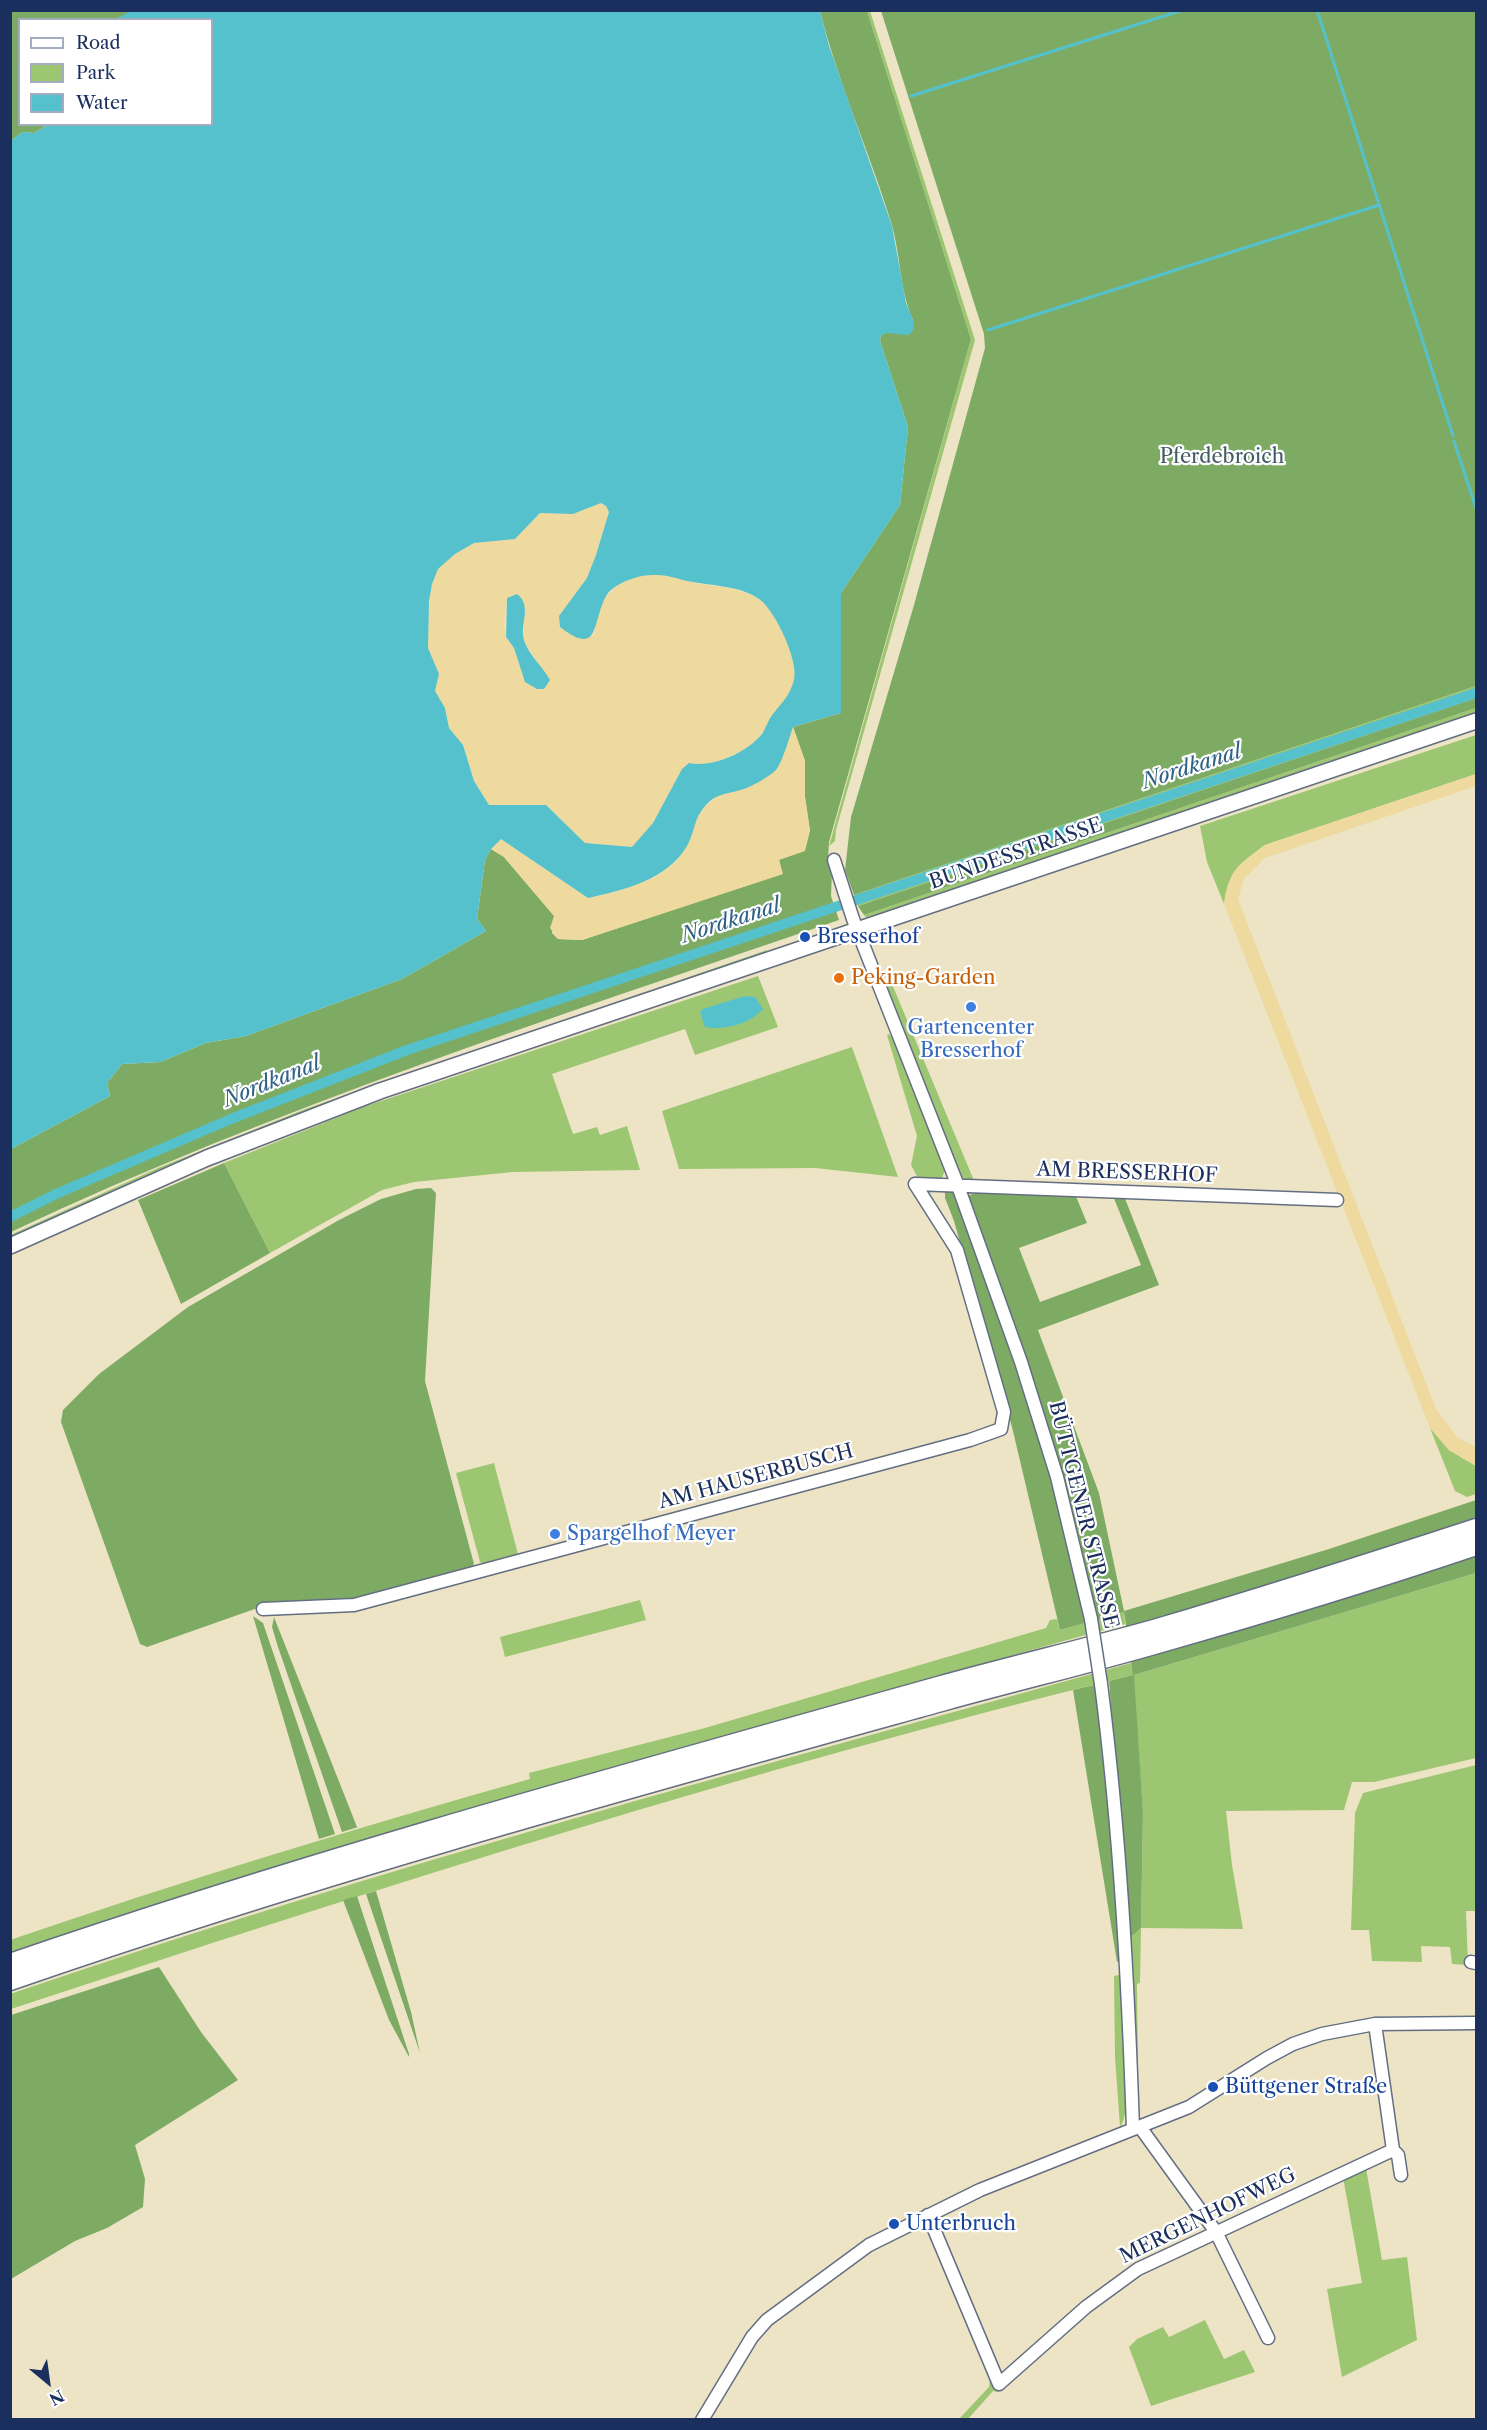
<!DOCTYPE html>
<html>
<head>
<meta charset="utf-8">
<style>
	body { margin:0 }
	#map { position:relative; width:1487px; height:2430px; overflow:hidden; background:#ede4c6; font-family:"Libre Caslon Text",serif }
	canvas { display:block }
	.frame { position:absolute; inset:0; border:12px solid #1b2f5e; pointer-events:none }
	.legend { position:absolute; left:18px; top:18px; width:195px; height:108px; box-sizing:border-box; background:#fff; border:2px solid #a4acbf; margin:0; padding:8px 10px; list-style:none; font-size:18px; color:#1b2f5e }
	.legend li { display:flex; align-items:center; gap:12px; height:30px }
	.legend b { width:30px; border:2px solid #a4acbf }
	.north { position:absolute; left:18px; top:2352px; width:60px; height:60px; -webkit-text-stroke:4px #fff; paint-order:stroke; rotate:151deg; font-size:16px; font-weight:700; line-height:24px; text-align:center; color:#1b2f5e }
	.north::after { content:''; display:block; margin:auto; width:21px; height:27px; background:#1b2f5e; clip-path:polygon(50% 0,100% 100%,50% 72%,0 100%) }
</style>
</head>
<body>
<div id="map">
<canvas width="1487" height="2430"></canvas>
<div class="frame"></div>
<ul class="legend">
<li><b style="height:8px;background:#fff"></b>Road</li>
<li><b style="height:16px;background:#9dc672"></b>Park</li>
<li><b style="height:16px;background:#55c1cd"></b>Water</li>
</ul>
<div class="north">N</div>
</div>
<script>
const ctx = document.querySelector('canvas').getContext('2d');
ctx.lineJoin = 'round';
function fillPath(path, color) { ctx.fillStyle = color; ctx.fill(path, 'evenodd'); }
function stroke(path, color, width, dash) { ctx.strokeStyle = color; ctx.lineWidth = width; ctx.lineCap = dash ? 'butt' : 'round'; ctx.setLineDash(dash || []); ctx.stroke(path); }
function write(font, color, halo, rows, align = 'center') {
  ctx.font = font + ' "Libre Caslon Text",serif'; ctx.lineWidth = 4.5; ctx.setLineDash([]); ctx.textBaseline = 'middle'; ctx.strokeStyle = halo; ctx.fillStyle = color; for (const [text, x, y, turn = 0] of rows) {
    ctx.save(); ctx.translate(x, y); ctx.rotate((+turn || 0) * Math.PI / 180); ctx.textAlign = isNaN(turn) ? turn : align; if (halo) ctx.strokeText(text, 0, 0); ctx.fillText(text, 0, 0); ctx.restore();
  }
}
const green = new Path2D(`
	M 867,11 L 870,11 L 975,340 L 836,830 L 835,841 L 829,846 L 971,339 Z
	M 1476,686 L 1476,698 L 858,906 L 854,895 Z
	M 1476,708 L 1476,716 L 869,920 L 864,915 Z
	M 1476,735 L 1476,774 L 1265,845 C 1238,865 1229,870 1224,904 L 1207,862 L 1200,826 Z
	M 767,950 L 768,953 L 439,1065 L 11,1240 L 11,1235 L 17,1232 L 158,1168 L 308,1108 Z
	M 758,976 L 778,1027 L 695,1055 L 685,1029 L 552,1074 L 573,1134 L 597,1127 L 600,1135 L 627,1126 L 640,1170 L 513,1172 L 414,1182 L 382,1190 L 270,1253 L 224,1163 L 363,1107 Z
	M 892,984 L 975,1183 L 967,1183 L 960,1174 L 886,986 Z
	M 889,1034 L 898,1043 L 945,1170 L 941,1181 L 919,1180 L 911,1165 L 917,1136 L 887,1035 Z
	M 852,1047 L 898,1177 L 815,1168 L 679,1169 L 662,1111 Z
	M 1430,1428 L 1449,1450 L 1476,1466 L 1476,1494 L 1467,1497 L 1455,1491 Z
	M 494,1463 L 519,1558 L 487,1566 L 480,1562 L 456,1473 Z
	M 1476,1573 L 1476,1758 L 1374,1782 L 1352,1782 L 1344,1810 L 1226,1811 L 1232,1865 L 1243,1929 L 1141,1928 L 1140,1983 L 1137,1984 L 1138,2073 L 1130,1938 L 1141,1928 L 1143,1812 L 1133,1675 C 753,1768 381,1887 11,2009 L 10,1994 C 379,1868 756,1767 1131,1663 L 1134,1675 Z
	M 640,1600 L 646,1620 L 505,1657 L 500,1637 Z
	M 1124,1612 L 1125,1624 C 752,1728 378,1829 11,1952 L 10,1940 C 182,1881 356,1828 530,1779 L 529,1773 L 705,1728 L 1046,1628 L 1050,1620 L 1057,1619 L 1060,1630 Z
	M 1476,1765 L 1476,1911 L 1466,1911 L 1468,1965 L 1452,1964 L 1450,1947 L 1421,1946 L 1422,1962 L 1372,1961 L 1369,1930 L 1351,1930 L 1355,1813 L 1363,1793 Z
	M 1119,1975 L 1122,1977 C 1123,2004 1135,2111 1120,2127 L 1115,2057 L 1114,1976 Z
	M 1366,2168 L 1382,2260 L 1407,2257 L 1417,2340 L 1342,2377 L 1327,2289 L 1362,2283 L 1343,2177 Z
	M 1205,2320 L 1224,2359 L 1244,2350 L 1255,2372 L 1151,2406 L 1129,2347 L 1137,2339 L 1163,2327 L 1169,2337 Z
	M 990,2378 L 999,2392 L 993,2391 L 968,2419 L 958,2420 L 989,2387 Z`);
const forest = new Path2D(`
	M 11,11 L 133,11 L 116,19 L 20,20 L 20,124 L 48,125 L 34,133 L 22,132 L 11,141 Z
	M 820,11 L 867,11 L 971,339 L 829,842 L 828,860 L 832,871 L 831,896 L 839,920 C 559,1016 278,1106 11,1232 L 11,1149 L 110,1096 L 107,1083 L 122,1064 L 160,1062 L 206,1043 L 246,1036 L 402,979 L 486,931 L 477,919 L 485,860 L 491,849 L 504,857 L 555,917 L 552,933 L 558,939 L 582,940 L 782,874 L 779,859 L 810,831 L 805,797 L 805,761 L 793,727 L 841,713 L 841,593 L 900,505 L 908,427 L 880,341 L 881,335 L 913,320 C 899,289 901,255 891,222 C 869,151 838,83 820,11 Z
	M 881,11 L 1476,11 L 1476,686 L 854,895 L 845,870 L 851,817 L 914,605 L 985,348 L 984,334 Z
	M 1476,698 L 1476,708 L 864,915 L 858,906 Z
	M 224,1163 L 270,1253 L 181,1304 L 138,1200 Z
	M 431,1188 L 436,1193 L 425,1381 L 474,1564 L 470,1571 L 353,1602 L 266,1605 L 147,1647 L 140,1644 L 61,1422 L 63,1410 L 99,1374 L 188,1307 L 339,1220 L 381,1199 L 416,1189 Z
	M 952,1191 L 967,1196 L 981,1191 L 1075,1194 L 1087,1223 L 1019,1248 L 1040,1302 L 1141,1265 L 1113,1196 L 1124,1196 L 1159,1285 L 1038,1330 L 1099,1493 L 1124,1611 L 1329,1549 L 1476,1500 L 1476,1573 L 1134,1675 L 1143,1812 L 1141,1928 L 1130,1938 L 1109,1681 L 1133,1675 L 1124,1612 L 1060,1630 L 1012,1427 L 954,1221 L 945,1198 L 945,1192 Z
	M 253,1616 L 263,1623 L 335,1834 L 319,1839 Z
	M 274,1617 L 357,1827 L 358,1827 L 342,1832 L 278,1647 L 272,1627 Z
	M 1094,1685 L 1104,1752 L 1121,1948 L 1120,1960 L 1117,1962 L 1073,1690 Z
	M 376,1891 L 411,2012 L 420,2053 L 366,1894 Z
	M 357,1896 L 409,2054 L 409,2057 L 389,2020 L 343,1900 Z
	M 159,1967 L 201,2032 L 238,2080 L 135,2145 L 145,2179 L 143,2207 L 107,2228 L 75,2241 L 11,2279 L 11,2015 Z`);
const sand = new Path2D(`
	M 601,503 L 606,506 L 609,512 L 596,555 L 587,578 L 575,595 L 571,635 L 584,639 L 594,634 C 596,623 597,612 602,603 C 615,579 649,570 674,576 C 680,577 685,581 691,582 C 713,587 737,586 757,598 C 775,608 798,659 795,678 C 792,693 783,702 774,713 C 769,719 767,726 763,732 C 746,757 709,764 682,769 L 653,823 L 633,847 L 585,843 L 546,805 L 489,805 L 474,781 L 463,745 L 449,728 L 445,708 L 435,691 L 439,674 L 428,648 L 429,601 L 432,584 L 438,569 L 455,554 L 474,543 L 515,539 L 540,513 L 573,514 ZM 506,603 L 525,608 L 523,634 L 525,644 L 535,658 L 544,688 C 521,692 521,662 514,647 C 512,643 507,640 506,636 C 503,627 506,612 506,603 Z
	M 793,727 L 805,761 L 805,797 L 810,831 L 805,851 L 779,860 L 783,874 L 582,940 L 558,939 L 550,928 L 554,916 L 504,857 L 491,849 L 501,839 L 588,898 L 616,892 L 653,878 L 674,864 L 688,844 L 696,819 L 705,806 L 717,796 L 746,788 L 776,770 Z
	M 1476,774 L 1476,786 L 1265,858 L 1244,879 L 1238,899 L 1436,1409 L 1458,1438 L 1476,1447 L 1476,1466 L 1449,1450 L 1430,1428 L 1224,904 C 1229,870 1238,865 1265,845 Z`);
const water = new Path2D(`
	M 133,10 L 820,11 L 829,46 L 892,226 L 906,303 L 913,320 L 914,329 L 909,335 L 887,333 L 881,335 L 880,341 L 908,427 L 900,505 L 841,593 L 841,713 L 793,727 C 789,738 783,761 776,770 C 770,776 753,786 744,789 C 732,793 720,793 710,801 C 692,818 697,828 687,846 C 667,880 624,890 588,898 L 501,839 L 491,849 L 485,860 L 477,919 L 486,931 L 402,979 L 246,1036 L 206,1043 L 160,1062 L 122,1064 L 107,1083 L 110,1096 L 11,1149 L 11,141 L 22,132 L 34,133 L 48,125 L 212,124 L 212,20 L 116,19 ZM 601,503 L 606,506 L 609,512 L 596,555 L 587,578 L 559,616 L 560,627 C 567,632 579,642 588,638 C 598,634 598,601 611,590 C 622,581 639,575 653,575 C 668,574 679,580 693,582 C 714,586 741,586 759,599 C 775,610 799,661 794,680 C 789,697 783,701 773,714 C 768,720 766,728 762,734 C 746,753 713,768 689,763 L 682,769 L 653,823 L 632,847 L 585,843 L 546,805 L 489,805 L 474,781 L 463,745 L 449,728 L 445,708 L 435,691 L 439,674 L 428,648 L 429,601 L 432,584 L 438,569 L 455,554 L 474,543 L 515,539 L 540,513 L 573,514 Z
	M 517,594 C 531,605 522,620 523,635 C 525,652 542,665 550,680 L 544,689 L 537,689 L 525,682 L 514,648 L 506,637 L 507,598 Z
	M 745,996 L 755,997 L 763,1009 C 750,1024 723,1031 705,1027 L 700,1012 L 703,1009 Z`);
const stream = new Path2D(`
	M 1317,10 L 1453,436
	M 911,96 L 1183,10
	M 988,330 L 1379,205
	M 1454,441 L 1476,508`);
const canal = new Path2D(`
	M 10,1217 L 56,1194 L 231,1119 L 407,1050 L 1476,693`);
const minor = new Path2D(`
	M 834,860 L 853,919 L 958,1186 L 1021,1362 L 1057,1477 L 1091,1619
	M 915,1184 L 1337,1200
	M 263,1609 L 354,1605 L 970,1440 L 1001,1429 L 1004,1412 L 957,1250 L 915,1184
	M 1101,1684 C 1120,1832 1128,1980 1133,2129
	M 1471,1962 L 1476,1963
	M 1375,2024 L 1393,2150 L 1398,2155 L 1401,2175
	M 1140,2127 L 1216,2232 L 1268,2338
	M 928,2215 L 999,2384 L 1086,2307 L 1138,2269 L 1393,2150
	M 702,2420 L 752,2337 L 767,2320 L 869,2245 L 980,2190 L 1189,2107 L 1267,2058 L 1293,2044 L 1322,2034 L 1375,2024 L 1476,2023`);
const major = new Path2D(`
	M 10,1246 L 207,1158 L 380,1091 L 1476,721`);
const highway = new Path2D(`
	M 10,1963 C 316,1858 627,1773 938,1686 C 1010,1666 1082,1649 1154,1629 C 1262,1597 1369,1563 1476,1528
	M 10,1981 C 318,1874 632,1788 945,1701 C 1017,1681 1089,1664 1161,1643 C 1267,1613 1372,1581 1476,1546`);
const minorBridge = new Path2D(`
	M 1091,1619 L 1101,1684`);
const markers = [
	[805,937,6,"#1a4fb4"],
	[839,978,6,"#e8710a"],
	[971,1007,6,"#3f7fe0"],
	[555,1534,6,"#3f7fe0"],
	[1213,2087,6,"#1a4fb4"],
	[894,2224,6,"#1a4fb4"]
];
const parkNames = [
	["Pferdebroich",1222,457]
];
const streetNames = [
	["BUNDESSTRASSE",1016,854,-19],
	["AM BRESSERHOF",1127,1173,2],
	["AM HAUSERBUSCH",756,1477,-15],
	["BÜTTGENER STRASSE",1083,1515,76],
	["MERGENHOFWEG",1208,2216,-26]
];
const transitNames = [
	["Bresserhof",817,937],
	["Büttgener Straße",1225,2087],
	["Unterbruch",906,2224]
];
const foodNames = [
	["Peking-Garden",851,978]
];
const shopNames = [
	["Gartencenter",971,1028],
	["Bresserhof",971,1051],
	["Spargelhof Meyer",567,1534,"left"]
];
const waterNames = [
	["Nordkanal",1192,767,-18],
	["Nordkanal",731,921,-18],
	["Nordkanal",272,1082,-22]
];
fillPath(green, '#9dc672');
fillPath(forest, '#7eab64');
fillPath(sand, '#eeda9e');
fillPath(water, '#55c1cd');
stroke(stream, '#55c1cd', 3);
stroke(canal, '#55c1cd', 10);
stroke(minor, '#646e82', 15);
stroke(major, '#646e82', 18);
stroke(highway, '#646e82', 21);
stroke(minor, '#fff', 12);
stroke(major, '#fff', 15);
stroke(highway, '#fff', 18);
stroke(minorBridge, '#646e82', 15, []);
stroke(minorBridge, '#fff', 12);
for (const [x, y, r, color] of markers) { const dot = new Path2D(); dot.arc(x, y, r, 0, 2 * Math.PI); ctx.fillStyle = color; ctx.fill(dot); stroke(dot, '#fff', 2); }
write('20px', '#425c64', '#fff', parkNames);
write('20px', '#1b2f5e', '#fff', streetNames);
write('20px', '#164399', '#fff', transitNames, 'left');
write('20px', '#c56008', '#fff', foodNames, 'left');
write('20px', '#366cbe', '#fff', shopNames);
write('italic 21px', '#2f6285', '#fff', waterNames);
</script>
</body>
</html>
